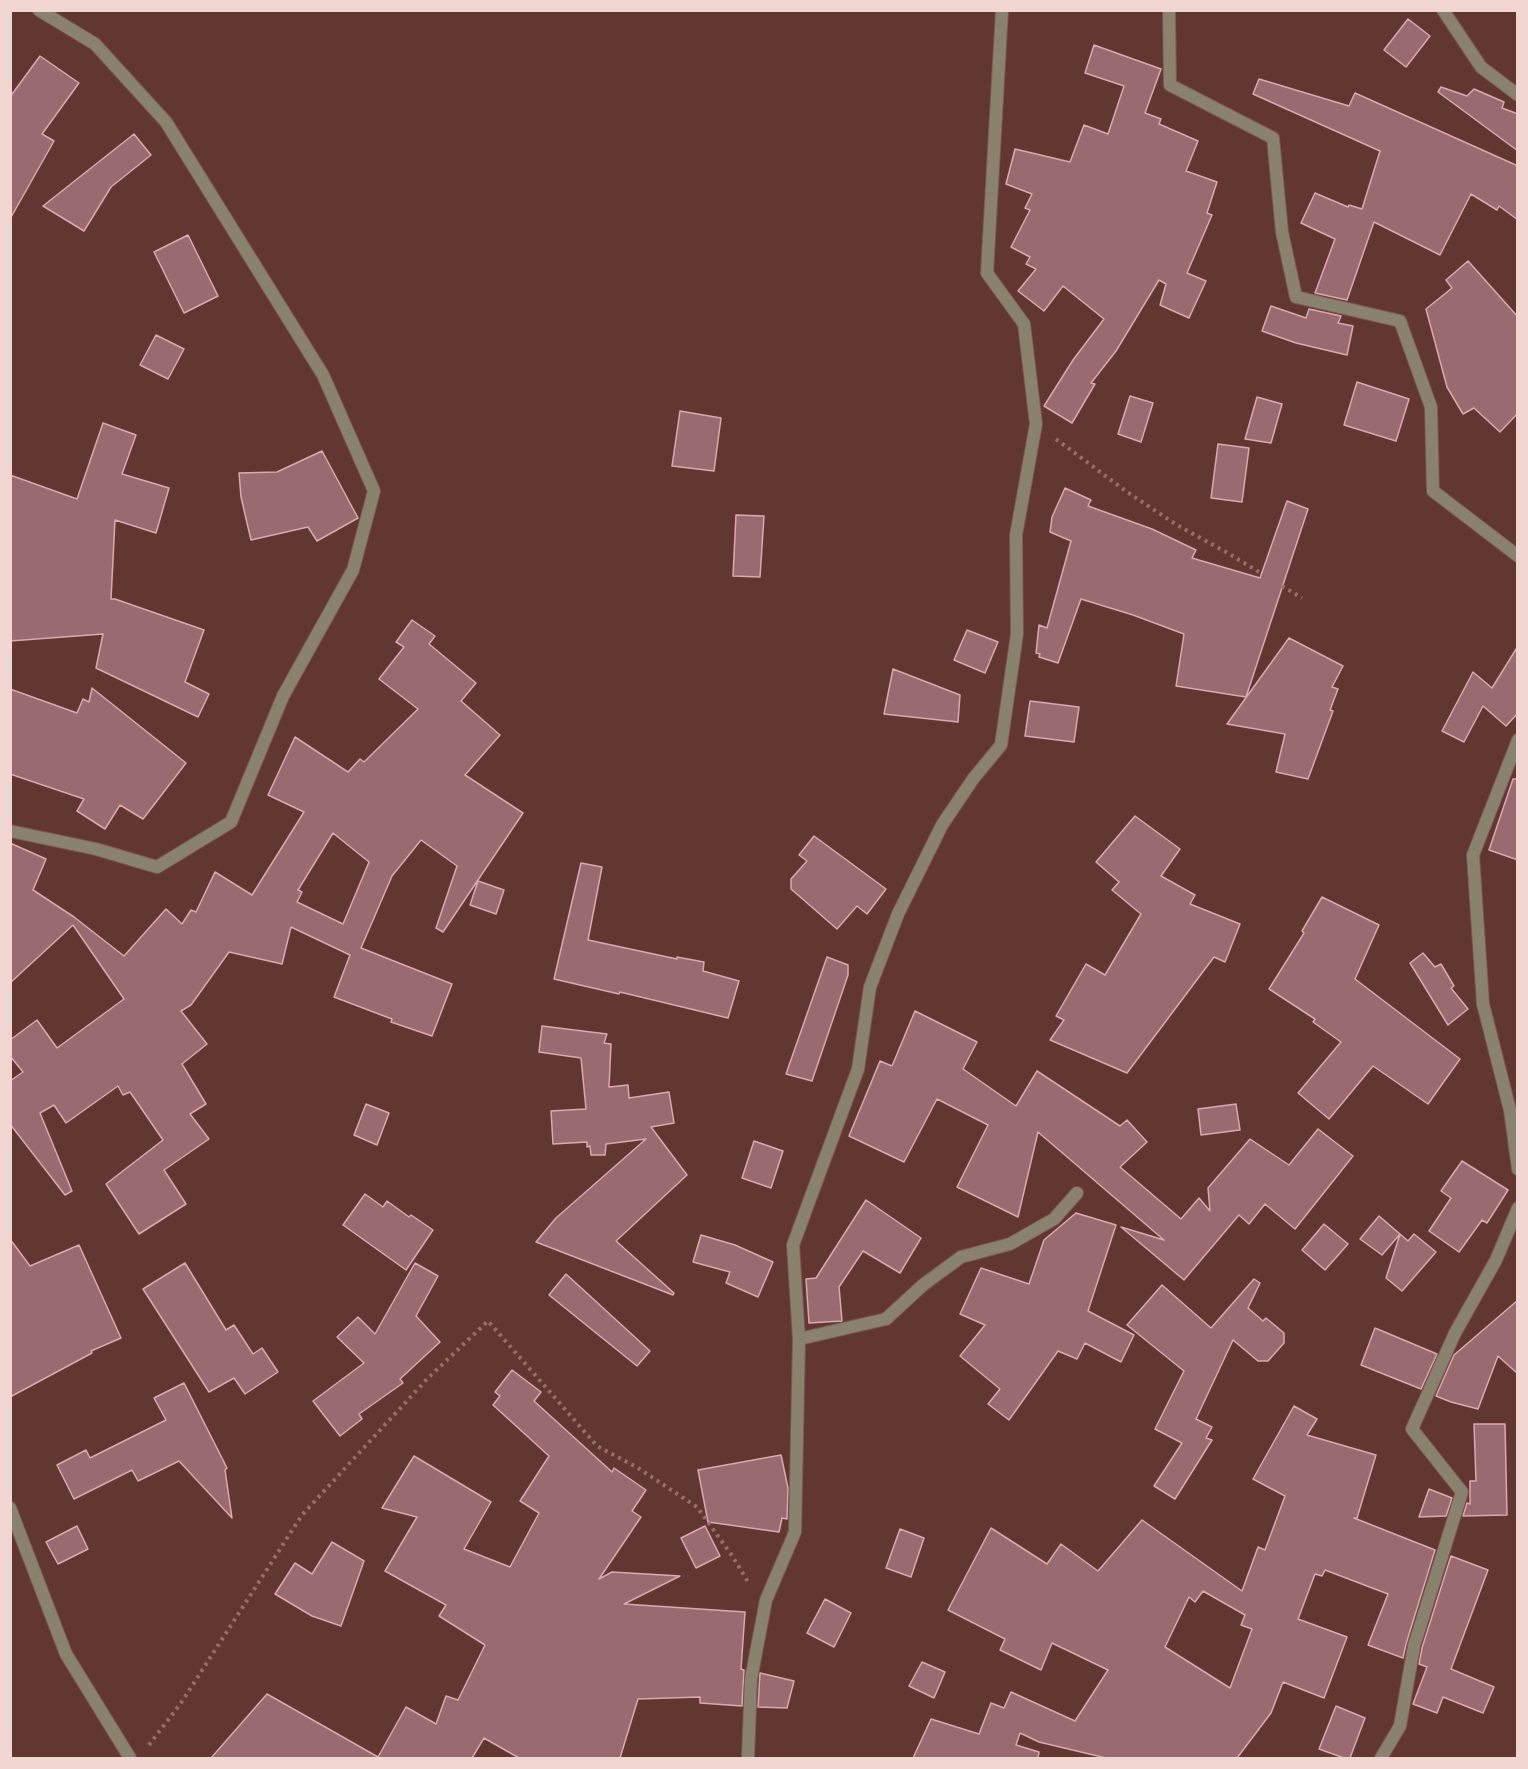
<!DOCTYPE html>
<html>
<head>
<meta charset="utf-8">
<style>
	body { margin:0 }
	#map { position:relative; width:1528px; height:1769px; overflow:hidden; background:#623731; font-family:Overpass,sans-serif }
	canvas { display:block }
	.frame { position:absolute; inset:0; border:12px solid #f1d5d1; pointer-events:none }
</style>
</head>
<body>
<div id="map">
<canvas width="1528" height="1769"></canvas>
<div class="frame"></div>
</div>
<script>
const ctx = document.querySelector('canvas').getContext('2d');
ctx.lineJoin = 'round';
function fillPath(path, color) { ctx.fillStyle = color; ctx.fill(path, 'evenodd'); }
function stroke(path, color, width, dash) { ctx.strokeStyle = color; ctx.lineWidth = width; ctx.lineCap = dash ? 'butt' : 'round'; ctx.setLineDash(dash || []); ctx.stroke(path); }
const building = new Path2D(`
	M 1408,19 L 1430,36 L 1406,67 L 1384,50 Z
	M 1094,45 L 1161,69 L 1145,113 L 1161,119 L 1159,124 L 1198,141 L 1186,171 L 1217,182 L 1207,213 L 1212,215 L 1187,273 L 1206,281 L 1189,318 L 1160,305 L 1166,284 L 1159,280 L 1116,351 L 1091,383 L 1095,384 L 1072,423 L 1044,406 L 1073,360 L 1104,319 L 1063,286 L 1044,311 L 1018,291 L 1036,269 L 1026,264 L 1030,257 L 1011,247 L 1030,210 L 1025,208 L 1032,194 L 1006,184 L 1015,149 L 1070,162 L 1084,125 L 1108,134 L 1124,86 L 1085,73 Z
	M 40,56 L 79,83 L 42,134 L 54,141 L 10,219 L 10,97 Z
	M 1259,79 L 1349,106 L 1355,93 L 1518,166 L 1518,220 L 1499,206 L 1497,210 L 1471,194 L 1440,255 L 1374,222 L 1347,300 L 1315,293 L 1335,239 L 1301,223 L 1315,193 L 1348,207 L 1349,205 L 1362,209 L 1380,151 L 1253,94 Z
	M 1441,87 L 1467,96 L 1474,89 L 1504,102 L 1502,108 L 1518,114 L 1518,151 L 1438,92 Z
	M 134,134 L 151,155 L 111,187 L 84,231 L 43,206 Z
	M 188,235 L 218,296 L 184,313 L 154,252 Z
	M 1468,261 L 1518,317 L 1518,413 L 1500,432 L 1474,408 L 1463,414 L 1447,387 L 1426,309 L 1452,288 L 1446,280 Z
	M 1271,306 L 1306,318 L 1309,309 L 1341,316 L 1338,323 L 1353,326 L 1347,355 L 1296,343 L 1262,331 Z
	M 156,335 L 184,349 L 168,379 L 140,365 Z
	M 1357,382 L 1409,399 L 1396,441 L 1344,425 Z
	M 1130,396 L 1153,403 L 1141,442 L 1118,434 Z
	M 1257,397 L 1282,404 L 1271,443 L 1245,439 Z
	M 680,411 L 721,418 L 714,471 L 672,466 Z
	M 103,423 L 136,435 L 122,474 L 169,488 L 156,533 L 115,520 L 111,599 L 115,599 L 204,630 L 185,682 L 209,694 L 198,717 L 96,668 L 103,634 L 10,641 L 10,475 L 77,499 Z
	M 1218,444 L 1249,448 L 1242,502 L 1211,498 Z
	M 322,451 L 358,518 L 317,541 L 308,527 L 251,540 L 241,497 L 239,473 L 277,472 Z
	M 1065,488 L 1091,500 L 1088,506 L 1152,529 L 1196,550 L 1192,558 L 1260,578 L 1287,501 L 1308,509 L 1246,697 L 1176,686 L 1184,634 L 1133,615 L 1081,599 L 1058,663 L 1039,657 L 1040,654 L 1036,653 L 1039,625 L 1047,628 L 1071,541 L 1050,532 L 1052,517 Z
	M 736,515 L 764,516 L 760,577 L 733,576 Z
	M 412,620 L 435,636 L 429,644 L 476,683 L 461,701 L 500,735 L 465,775 L 523,813 L 443,932 L 436,928 L 457,866 L 421,840 L 392,876 L 361,948 L 452,984 L 432,1036 L 391,1022 L 392,1019 L 334,997 L 350,955 L 291,927 L 282,964 L 229,952 L 191,1005 L 181,1011 L 207,1044 L 182,1064 L 206,1104 L 190,1114 L 209,1139 L 164,1170 L 186,1204 L 139,1234 L 106,1184 L 163,1140 L 130,1092 L 123,1095 L 118,1086 L 66,1123 L 54,1105 L 40,1113 L 72,1191 L 65,1195 L 10,1124 L 10,1081 L 23,1072 L 10,1056 L 10,1040 L 37,1020 L 57,1048 L 124,999 L 73,925 L 10,983 L 10,843 L 46,859 L 33,890 L 74,917 L 124,956 L 166,909 L 182,924 L 191,910 L 196,912 L 215,872 L 252,895 L 304,812 L 268,795 L 295,737 L 348,772 L 360,759 L 364,762 L 418,709 L 379,679 L 404,647 L 396,642 ZM 333,833 L 369,862 L 343,924 L 297,902 L 302,892 L 298,890 Z
	M 967,630 L 998,642 L 985,673 L 954,660 Z
	M 1289,638 L 1343,666 L 1332,687 L 1338,689 L 1330,710 L 1333,711 L 1308,779 L 1276,772 L 1285,734 L 1227,724 Z
	M 1518,646 L 1518,713 L 1506,726 L 1483,706 L 1464,742 L 1442,731 L 1473,672 L 1492,688 Z
	M 893,669 L 960,695 L 958,722 L 884,714 Z
	M 92,688 L 186,763 L 143,819 L 120,805 L 105,829 L 77,811 L 84,799 L 10,774 L 10,689 L 77,713 L 83,699 L 89,702 Z
	M 1030,701 L 1079,707 L 1074,742 L 1025,736 Z
	M 1513,779 L 1518,779 L 1518,860 L 1489,850 Z
	M 1135,816 L 1180,849 L 1161,876 L 1195,895 L 1190,904 L 1240,924 L 1225,962 L 1214,957 L 1127,1073 L 1050,1040 L 1064,1020 L 1056,1016 L 1086,964 L 1105,975 L 1141,914 L 1112,890 L 1119,882 L 1096,862 Z
	M 814,836 L 886,889 L 867,914 L 857,906 L 837,929 L 791,889 L 791,879 L 807,861 L 799,855 Z
	M 581,863 L 602,867 L 588,940 L 677,959 L 677,957 L 704,962 L 703,971 L 739,981 L 728,1018 L 620,992 L 619,994 L 554,979 Z
	M 478,881 L 504,890 L 496,914 L 470,905 Z
	M 1322,897 L 1379,925 L 1355,979 L 1460,1059 L 1428,1104 L 1373,1066 L 1329,1119 L 1298,1093 L 1341,1042 L 1313,1022 L 1315,1019 L 1269,989 L 1304,933 L 1302,931 Z
	M 1423,953 L 1435,967 L 1441,964 L 1454,986 L 1451,988 L 1468,1009 L 1448,1025 L 1410,963 Z
	M 827,957 L 848,965 L 848,975 L 812,1081 L 786,1074 Z
	M 915,1011 L 977,1042 L 963,1069 L 1016,1106 L 1037,1071 L 1120,1126 L 1127,1120 L 1147,1142 L 1120,1167 L 1181,1219 L 1199,1198 L 1210,1211 L 1208,1188 L 1250,1139 L 1289,1165 L 1318,1129 L 1353,1156 L 1295,1229 L 1265,1204 L 1249,1224 L 1239,1215 L 1184,1280 L 1121,1227 L 1164,1240 L 1038,1132 L 1018,1217 L 957,1187 L 988,1125 L 937,1099 L 904,1162 L 849,1136 L 880,1061 L 892,1066 Z
	M 542,1026 L 607,1034 L 604,1043 L 611,1044 L 609,1087 L 628,1085 L 629,1098 L 669,1092 L 674,1123 L 651,1127 L 687,1175 L 616,1241 L 674,1293 L 673,1295 L 536,1242 L 556,1218 L 646,1139 L 606,1144 L 605,1155 L 591,1155 L 590,1146 L 587,1147 L 587,1142 L 553,1144 L 551,1111 L 586,1109 L 581,1058 L 539,1052 Z
	M 366,1104 L 389,1113 L 377,1145 L 354,1135 Z
	M 1236,1104 L 1240,1130 L 1201,1135 L 1198,1109 Z
	M 754,1141 L 783,1151 L 771,1188 L 742,1178 Z
	M 1462,1161 L 1508,1190 L 1487,1223 L 1482,1220 L 1459,1252 L 1429,1231 L 1451,1198 L 1441,1191 Z
	M 365,1194 L 383,1207 L 387,1201 L 409,1217 L 411,1215 L 433,1230 L 406,1270 L 343,1225 Z
	M 866,1200 L 921,1238 L 900,1273 L 863,1251 L 839,1287 L 842,1321 L 809,1323 L 806,1279 L 816,1278 Z
	M 1076,1213 L 1116,1225 L 1088,1311 L 1134,1335 L 1121,1362 L 1085,1343 L 1077,1359 L 1058,1351 L 1009,1420 L 988,1404 L 1000,1389 L 960,1356 L 985,1325 L 960,1314 L 981,1268 L 1029,1284 L 1044,1240 Z
	M 1379,1216 L 1400,1234 L 1382,1255 L 1360,1239 Z
	M 1324,1224 L 1348,1244 L 1325,1270 L 1302,1250 Z
	M 1400,1234 L 1408,1241 L 1414,1234 L 1436,1252 L 1402,1291 L 1386,1278 Z
	M 701,1235 L 735,1245 L 773,1262 L 758,1297 L 726,1283 L 730,1272 L 693,1262 Z
	M 10,1239 L 30,1266 L 79,1245 L 121,1338 L 91,1351 L 92,1353 L 10,1397 Z
	M 185,1263 L 226,1330 L 234,1325 L 253,1354 L 262,1348 L 278,1372 L 245,1394 L 234,1378 L 209,1392 L 143,1289 Z
	M 415,1263 L 438,1276 L 416,1316 L 440,1342 L 400,1379 L 403,1383 L 359,1414 L 362,1419 L 340,1436 L 313,1401 L 364,1363 L 337,1337 L 358,1317 L 375,1334 Z
	M 566,1274 L 650,1351 L 637,1366 L 549,1295 Z
	M 1254,1279 L 1260,1283 L 1248,1308 L 1263,1321 L 1266,1318 L 1284,1333 L 1284,1343 L 1268,1361 L 1258,1361 L 1233,1340 L 1196,1419 L 1212,1427 L 1206,1438 L 1212,1440 L 1175,1499 L 1154,1486 L 1182,1443 L 1155,1429 L 1184,1371 L 1127,1325 L 1162,1285 L 1211,1328 Z
	M 1518,1300 L 1518,1374 L 1498,1356 L 1478,1409 L 1451,1402 L 1436,1396 L 1454,1355 Z
	M 1375,1328 L 1437,1354 L 1421,1389 L 1361,1365 Z
	M 512,1370 L 541,1392 L 534,1401 L 612,1472 L 614,1468 L 646,1490 L 632,1511 L 641,1517 L 599,1579 L 612,1572 L 680,1576 L 624,1604 L 745,1612 L 741,1669 L 744,1670 L 742,1706 L 700,1703 L 700,1697 L 638,1699 L 620,1758 L 519,1758 L 484,1738 L 472,1758 L 211,1758 L 267,1694 L 378,1757 L 406,1707 L 436,1724 L 446,1696 L 458,1700 L 485,1645 L 439,1616 L 446,1605 L 385,1571 L 417,1517 L 382,1508 L 414,1456 L 491,1502 L 464,1549 L 510,1567 L 539,1513 L 520,1501 L 549,1456 L 493,1405 L 500,1396 L 495,1392 Z
	M 184,1383 L 227,1468 L 225,1470 L 232,1518 L 179,1461 L 138,1481 L 132,1470 L 74,1499 L 57,1465 L 86,1450 L 90,1458 L 166,1420 L 154,1398 Z
	M 1294,1406 L 1317,1419 L 1307,1435 L 1376,1455 L 1357,1518 L 1354,1518 L 1435,1550 L 1406,1644 L 1403,1658 L 1368,1645 L 1388,1594 L 1325,1570 L 1322,1576 L 1315,1574 L 1298,1619 L 1347,1637 L 1324,1698 L 1283,1682 L 1271,1713 L 1237,1758 L 1106,1758 L 1039,1742 L 1020,1733 L 1016,1745 L 1039,1752 L 1038,1758 L 913,1758 L 931,1719 L 979,1734 L 991,1703 L 1004,1708 L 1011,1692 L 1075,1721 L 1108,1670 L 1052,1643 L 1041,1670 L 1000,1650 L 1005,1639 L 948,1610 L 991,1528 L 1047,1564 L 1061,1544 L 1098,1571 L 1142,1520 L 1242,1591 L 1258,1547 L 1265,1550 L 1285,1496 L 1253,1479 ZM 1203,1591 L 1245,1615 L 1241,1625 L 1252,1629 L 1230,1688 L 1165,1647 L 1189,1597 L 1195,1602 Z
	M 1474,1424 L 1505,1424 L 1507,1515 L 1463,1516 L 1467,1503 L 1470,1504 L 1470,1481 L 1476,1481 Z
	M 781,1455 L 788,1488 L 787,1519 L 782,1518 L 779,1532 L 708,1522 L 698,1470 Z
	M 1429,1489 L 1452,1498 L 1446,1516 L 1419,1517 Z
	M 77,1526 L 88,1549 L 58,1564 L 46,1542 Z
	M 705,1526 L 720,1556 L 696,1568 L 681,1538 Z
	M 900,1529 L 924,1538 L 911,1577 L 886,1568 Z
	M 332,1542 L 364,1561 L 341,1626 L 312,1616 L 275,1594 L 295,1563 L 312,1574 Z
	M 1451,1556 L 1488,1570 L 1451,1669 L 1494,1687 L 1483,1713 L 1443,1697 L 1437,1713 L 1413,1704 L 1427,1667 L 1419,1664 L 1422,1648 Z
	M 825,1599 L 851,1613 L 834,1647 L 807,1633 Z
	M 922,1662 L 945,1672 L 934,1698 L 909,1686 Z
	M 760,1673 L 794,1681 L 787,1708 L 758,1707 Z
	M 1336,1706 L 1365,1718 L 1350,1758 L 1344,1758 L 1319,1749 Z`);
const path = new Path2D(`
	M 1056,439 L 1127,492 L 1177,525 L 1226,552 L 1302,598
	M 149,1745 L 181,1703 L 302,1515 L 428,1378 L 488,1321 L 597,1446 L 638,1468 L 697,1507 L 733,1557 L 748,1582`);
const minor = new Path2D(`
	M 1169,10 L 1170,85 L 1273,138 L 1282,232 L 1296,297 L 1400,321 L 1431,407 L 1433,491 L 1518,556
	M 1443,10 L 1481,67 L 1518,95
	M 1518,740 L 1473,855 L 1483,1004 L 1510,1110 L 1518,1169
	M 10,831 L 96,849 L 157,867 L 231,822 L 283,696 L 353,570 L 374,491 L 323,375 L 166,122 L 95,44 L 39,10
	M 799,1339 L 886,1319 L 923,1285 L 961,1257 L 1010,1244 L 1054,1219 L 1077,1193
	M 10,1508 L 66,1654 L 130,1758
	M 748,1758 L 751,1679 L 766,1600 L 795,1532 L 799,1339 L 793,1245 L 858,1069 L 870,987 L 898,914 L 942,825 L 973,779 L 1001,745 L 1017,634 L 1016,535 L 1036,424 L 1024,324 L 987,273 L 1002,10
	M 1381,1758 L 1400,1726 L 1414,1646 L 1462,1492 L 1412,1429 L 1455,1333 L 1496,1260 L 1518,1208`);
fillPath(building, '#9a6a71');
stroke(building, '#dda8b0', 1.5);
stroke(minor, '#7f5751', 14);
stroke(path, '#956f6a', 4, [3, 4.5]);
stroke(minor, '#89826f', 12);
</script>
</body>
</html>
